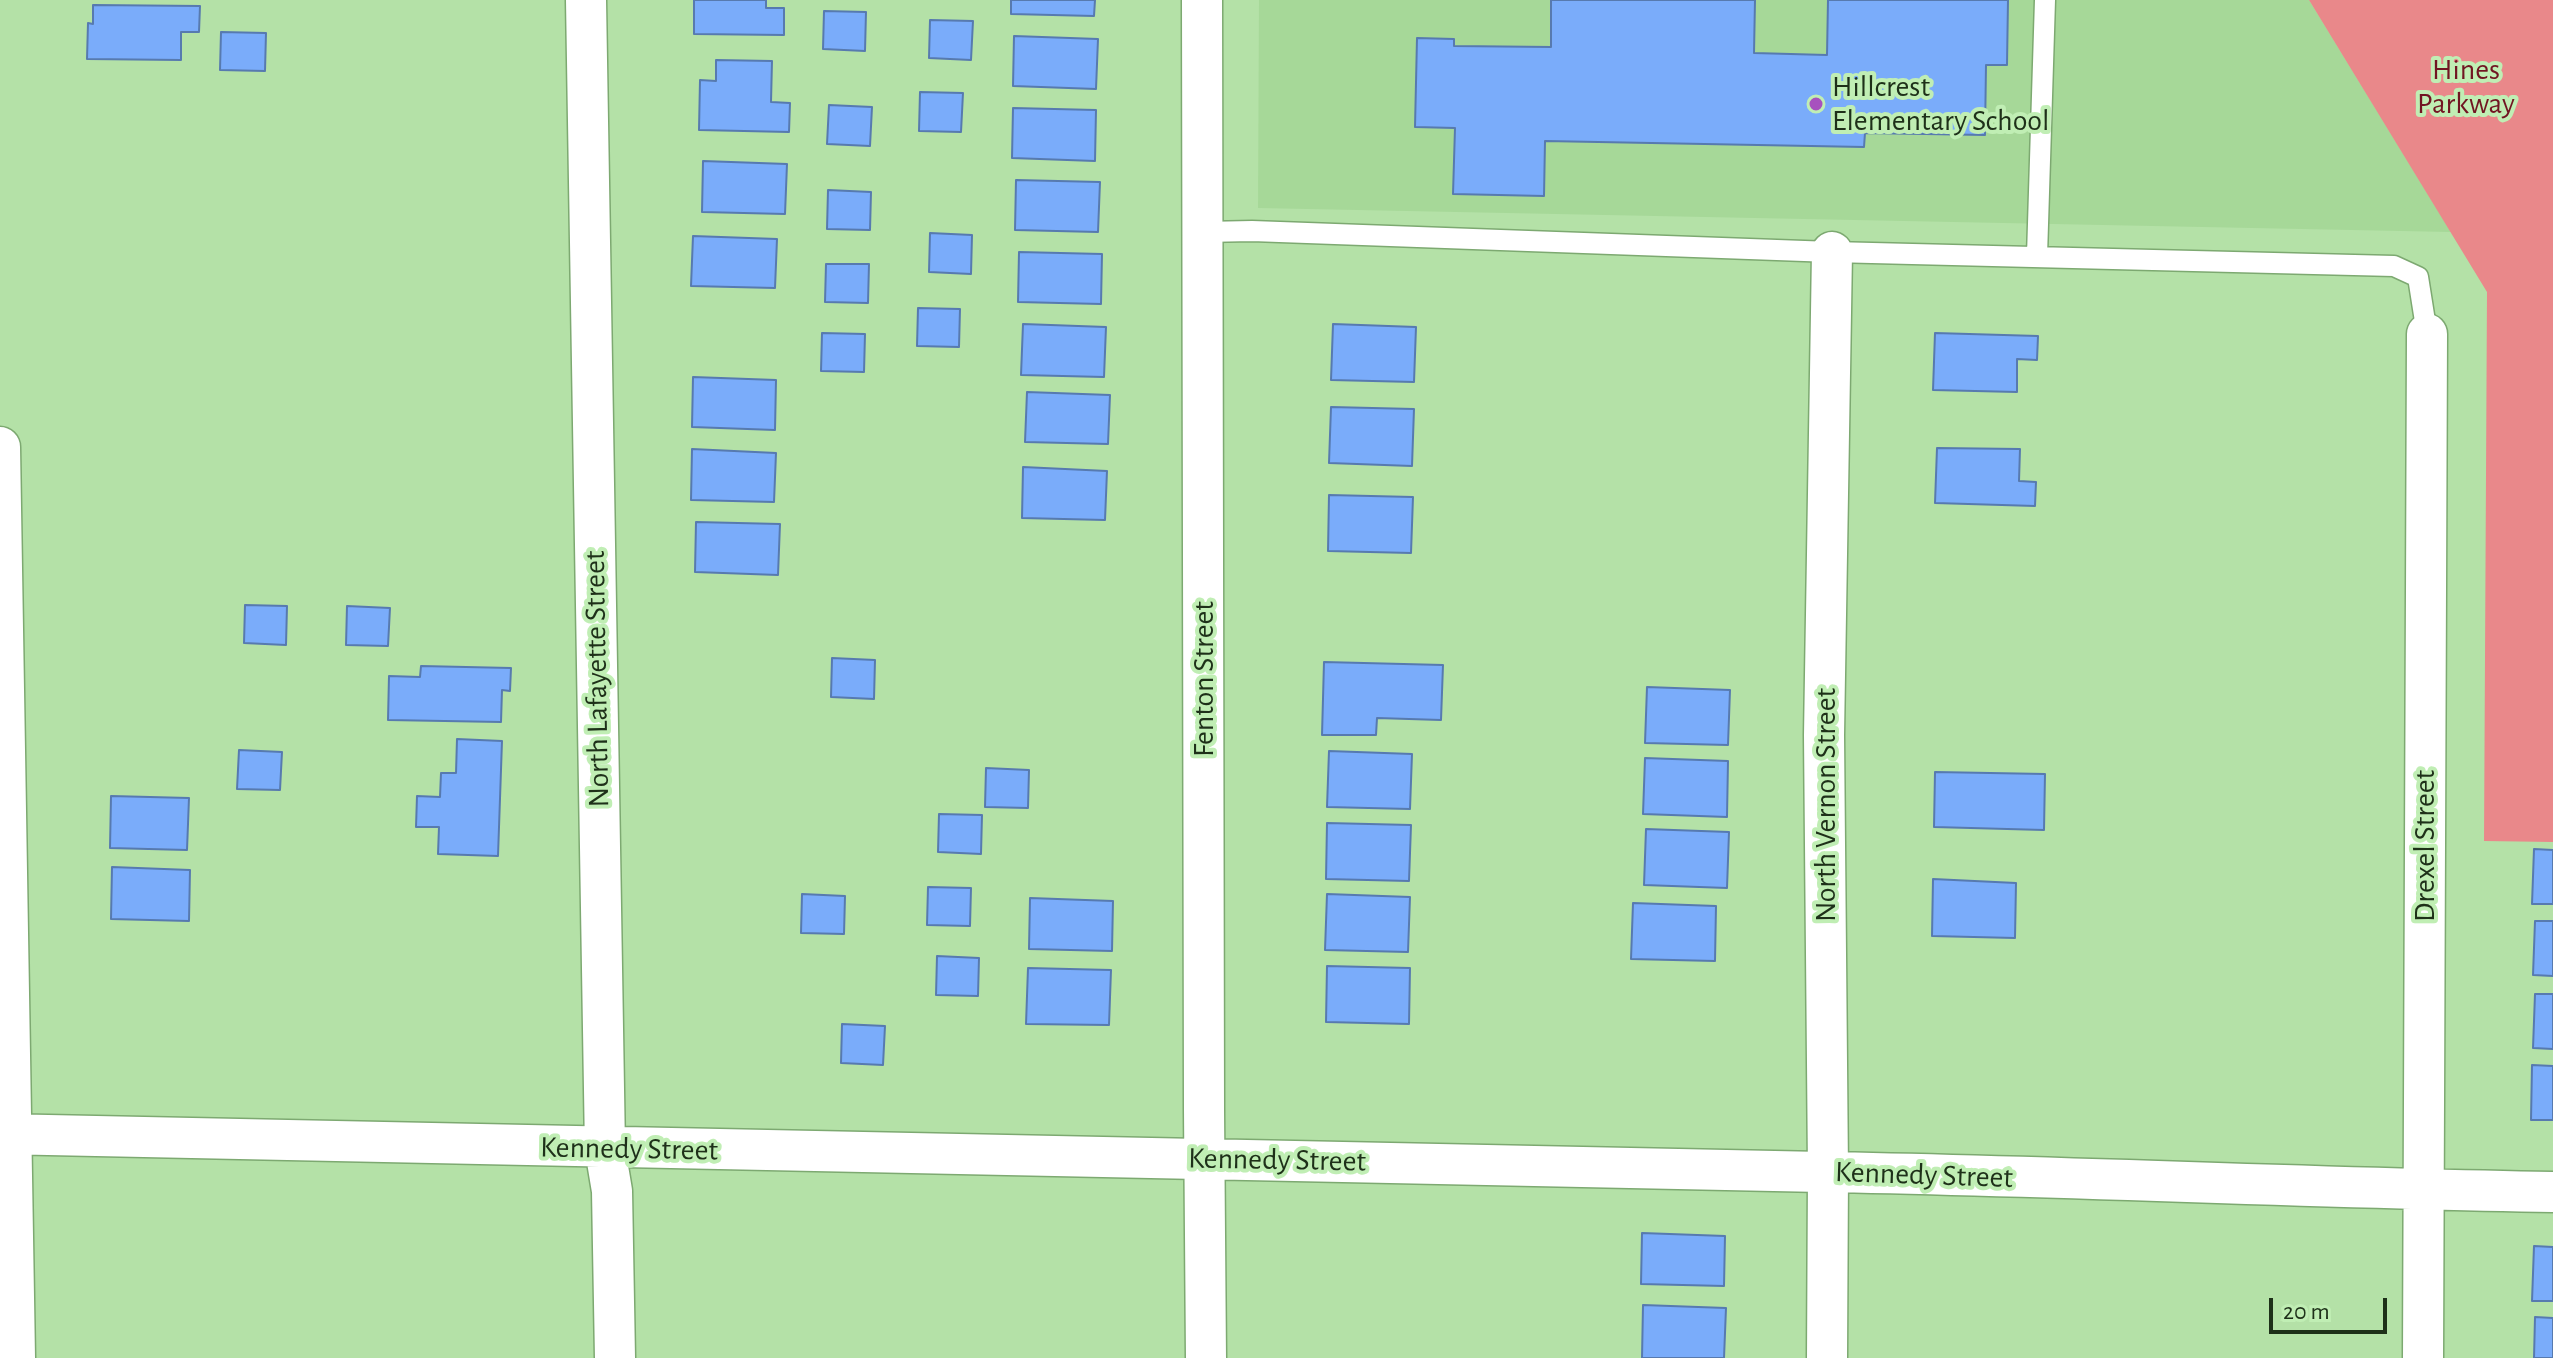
<!DOCTYPE html>
<html>
<head>
<meta charset="utf-8">
<style>
	body { margin:0 }
	#map { position:relative; width:2553px; height:1358px; overflow:hidden; background:#b4e1a7; font-family:"Alegreya Sans",sans-serif }
	canvas { display:block }
	.scale { position:absolute; left:2269px; top:1298px; width:118px; height:36px; box-sizing:border-box; border:4px solid #1e3019; border-top:0; padding-left:10px; font-size:24px; line-height:28px; white-space:nowrap; color:#1e3019; -webkit-text-stroke:6px #c0eeb4; paint-order:stroke }
</style>
</head>
<body>
<div id="map">
<canvas width="2553" height="1358"></canvas>
<div class="scale">20 m</div>
</div>
<script>
const ctx = document.querySelector('canvas').getContext('2d');
ctx.lineJoin = 'round';
function fillPath(path, color) { ctx.fillStyle = color; ctx.fill(path, 'evenodd'); }
function stroke(path, color, width, dash) { ctx.strokeStyle = color; ctx.lineWidth = width; ctx.lineCap = dash ? 'butt' : 'round'; ctx.setLineDash(dash || []); ctx.stroke(path); }
function write(font, color, halo, rows, align = 'center') {
  ctx.font = font + ' "Alegreya Sans",sans-serif'; ctx.lineWidth = 8; ctx.setLineDash([]); ctx.textBaseline = 'middle'; ctx.strokeStyle = halo; ctx.fillStyle = color; for (const [text, x, y, turn = 0] of rows) {
    ctx.save(); ctx.translate(x, y); ctx.rotate((+turn || 0) * Math.PI / 180); ctx.textAlign = isNaN(turn) ? turn : align; if (halo) ctx.strokeText(text, 0, 0); ctx.fillText(text, 0, 0); ctx.restore();
  }
}
const built = new Path2D(`
	M 1259,0 L 2309,0 L 2451,232 L 1258,208 Z`);
const green = new Path2D(`
	M 2309,0 L 2553,0 L 2553,842 L 2484,841 L 2487,292 Z`);
const building = new Path2D(`
	M 694,0 L 766,0 L 766,8 L 784,8 L 784,35 L 694,34 Z
	M 1011,0 L 1095,0 L 1094,16 L 1011,14 Z
	M 1551,0 L 1755,0 L 1754,53 L 1827,55 L 1828,0 L 2008,0 L 2007,65 L 1986,65 L 1985,135 L 1865,133 L 1864,147 L 1545,141 L 1544,196 L 1453,194 L 1455,128 L 1415,127 L 1417,38 L 1454,39 L 1454,46 L 1551,47 Z
	M 93,5 L 200,6 L 199,32 L 181,32 L 181,60 L 87,59 L 88,23 L 93,24 Z
	M 824,11 L 866,12 L 865,51 L 823,49 Z
	M 930,20 L 973,21 L 971,60 L 929,58 Z
	M 221,32 L 266,33 L 265,71 L 220,70 Z
	M 1014,36 L 1098,39 L 1096,89 L 1013,86 Z
	M 716,60 L 772,61 L 771,102 L 790,103 L 789,132 L 699,130 L 700,80 L 716,81 Z
	M 920,92 L 963,93 L 961,132 L 919,131 Z
	M 829,105 L 872,107 L 870,146 L 827,144 Z
	M 1013,108 L 1096,110 L 1095,161 L 1012,158 Z
	M 703,161 L 787,164 L 785,214 L 702,212 Z
	M 1016,180 L 1100,182 L 1098,232 L 1015,230 Z
	M 828,190 L 871,192 L 870,230 L 827,229 Z
	M 930,233 L 972,235 L 971,274 L 929,272 Z
	M 693,236 L 777,239 L 775,288 L 691,286 Z
	M 1019,252 L 1102,254 L 1101,304 L 1018,302 Z
	M 826,264 L 869,264 L 868,303 L 825,302 Z
	M 918,308 L 960,309 L 959,347 L 917,346 Z
	M 1023,324 L 1106,327 L 1104,377 L 1021,375 Z
	M 1333,324 L 1416,327 L 1414,382 L 1331,380 Z
	M 822,333 L 865,334 L 864,372 L 821,371 Z
	M 1935,333 L 2038,336 L 2037,360 L 2017,359 L 2017,392 L 1933,390 Z
	M 693,377 L 776,380 L 775,430 L 692,427 Z
	M 1027,392 L 1110,395 L 1108,444 L 1025,442 Z
	M 1331,407 L 1414,409 L 1412,466 L 1329,463 Z
	M 1937,448 L 2020,449 L 2019,481 L 2036,482 L 2035,506 L 1935,503 Z
	M 692,449 L 776,453 L 774,502 L 691,500 Z
	M 1023,467 L 1107,471 L 1105,520 L 1022,518 Z
	M 1329,495 L 1413,497 L 1411,553 L 1328,551 Z
	M 696,522 L 780,524 L 778,575 L 695,572 Z
	M 245,605 L 287,606 L 286,645 L 244,643 Z
	M 347,606 L 390,608 L 388,646 L 346,645 Z
	M 832,658 L 875,660 L 874,699 L 831,697 Z
	M 1324,662 L 1443,665 L 1441,720 L 1377,718 L 1376,735 L 1322,735 Z
	M 421,666 L 511,668 L 510,691 L 502,690 L 501,722 L 388,720 L 389,676 L 420,677 Z
	M 1647,687 L 1730,690 L 1728,745 L 1645,743 Z
	M 457,739 L 502,741 L 498,856 L 438,854 L 439,827 L 416,827 L 417,796 L 440,797 L 441,773 L 456,773 Z
	M 239,750 L 282,752 L 280,790 L 237,789 Z
	M 1329,751 L 1412,754 L 1410,809 L 1327,807 Z
	M 1645,758 L 1728,761 L 1727,817 L 1643,814 Z
	M 986,768 L 1029,770 L 1028,808 L 985,807 Z
	M 1935,772 L 2045,774 L 2044,830 L 1934,827 Z
	M 111,796 L 189,798 L 187,850 L 110,848 Z
	M 939,814 L 982,815 L 981,854 L 938,852 Z
	M 1327,823 L 1411,825 L 1409,881 L 1326,879 Z
	M 1646,829 L 1729,832 L 1727,888 L 1644,885 Z
	M 2534,849 L 2553,850 L 2553,904 L 2532,904 Z
	M 112,867 L 190,870 L 189,921 L 111,919 Z
	M 1933,879 L 2016,883 L 2015,938 L 1932,936 Z
	M 928,887 L 971,888 L 970,926 L 927,925 Z
	M 802,894 L 845,896 L 844,934 L 801,933 Z
	M 1327,894 L 1410,897 L 1408,952 L 1325,950 Z
	M 1030,898 L 1113,901 L 1112,951 L 1029,949 Z
	M 1633,903 L 1716,906 L 1715,961 L 1631,959 Z
	M 2535,921 L 2553,921 L 2553,976 L 2533,975 Z
	M 937,956 L 979,958 L 978,996 L 936,995 Z
	M 1327,966 L 1410,968 L 1409,1024 L 1326,1022 Z
	M 1028,968 L 1111,970 L 1109,1025 L 1026,1024 Z
	M 2535,994 L 2553,994 L 2553,1049 L 2533,1048 Z
	M 842,1024 L 885,1026 L 883,1065 L 841,1063 Z
	M 2532,1065 L 2553,1066 L 2553,1120 L 2531,1120 Z
	M 1642,1233 L 1725,1236 L 1724,1286 L 1641,1284 Z
	M 2534,1246 L 2553,1247 L 2553,1301 L 2532,1301 Z
	M 1643,1305 L 1726,1308 L 1724,1358 L 1642,1358 Z
	M 2535,1317 L 2553,1318 L 2553,1358 L 2534,1358 Z`);
const service = new Path2D(`
	M 1204,232 L 1252,231 L 1832,252 L 2394,266 L 2418,277 L 2427,334
	M 2037,256 L 2045,0`);
const minor = new Path2D(`
	M 586,0 L 605,1149 L 612,1191 L 615,1358
	M 1202,0 L 1204,1110 L 1206,1358
	M 0,447 L 15,1358
	M 0,1134 C 607,1147 1214,1162 1822,1172 C 2066,1176 2309,1188 2553,1192
	M 1827,1358 L 1828,1172 L 1824,735 L 1832,252
	M 2423,1358 L 2427,334`);
const markers = [
	[1816,104,8,"#a751be"]
];
const parkNames = [
	["Hines",2466,70],
	["Parkway",2466,104]
];
const poiNames = [
	["Hillcrest",1832,87],
	["Elementary School",1832,121]
];
const streetNames = [
	["North Lafayette Street",597,679,-91],
	["Fenton Street",1204,679,-90],
	["North Vernon Street",1826,805,-90],
	["Drexel Street",2425,846,-90],
	["Kennedy Street",629,1149,1],
	["Kennedy Street",1277,1160,1],
	["Kennedy Street",1924,1175,2]
];
fillPath(built, '#a6d898');
fillPath(green, '#e9888a');
fillPath(building, '#7aacfa');
stroke(building, '#577aaf', 2);
stroke(service, '#7da971', 23);
stroke(minor, '#7da971', 43);
stroke(service, '#fff', 20);
stroke(minor, '#fff', 40);
for (const [x, y, r, color] of markers) { const dot = new Path2D(); dot.arc(x, y, r, 0, 2 * Math.PI); ctx.fillStyle = color; ctx.fill(dot); stroke(dot, '#c0eeb4', 3); }
write('30px', '#711522', '#c0eeb4', parkNames);
write('30px', '#1e3019', '#c0eeb4', poiNames, 'left');
write('30px', '#1e3019', '#c0eeb4', streetNames);
</script>
</body>
</html>
